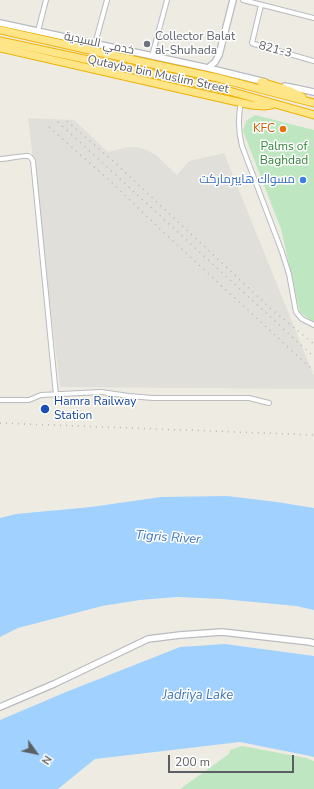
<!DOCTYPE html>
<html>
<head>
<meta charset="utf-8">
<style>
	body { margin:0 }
	#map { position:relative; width:314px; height:789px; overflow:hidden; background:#eeece2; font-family:"Nunito Sans",sans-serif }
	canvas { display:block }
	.north { position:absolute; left:16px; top:733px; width:40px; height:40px; -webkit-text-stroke:3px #fff; paint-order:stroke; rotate:123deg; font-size:11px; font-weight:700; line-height:16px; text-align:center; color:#5b5e63 }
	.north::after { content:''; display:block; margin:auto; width:14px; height:18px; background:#5b5e63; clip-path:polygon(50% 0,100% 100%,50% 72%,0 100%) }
	.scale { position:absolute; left:168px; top:755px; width:126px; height:18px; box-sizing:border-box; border:2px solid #5b5e63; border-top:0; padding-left:5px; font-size:12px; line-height:14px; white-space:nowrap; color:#5b5e63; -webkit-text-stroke:3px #fff; paint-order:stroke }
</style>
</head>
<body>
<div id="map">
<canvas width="314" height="789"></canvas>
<div class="north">N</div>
<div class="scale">200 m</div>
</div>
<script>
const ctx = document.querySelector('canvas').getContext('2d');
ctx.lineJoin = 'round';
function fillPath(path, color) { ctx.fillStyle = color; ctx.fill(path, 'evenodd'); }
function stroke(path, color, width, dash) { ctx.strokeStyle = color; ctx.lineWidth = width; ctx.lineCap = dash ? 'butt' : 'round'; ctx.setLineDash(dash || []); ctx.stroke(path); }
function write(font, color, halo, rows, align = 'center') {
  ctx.font = font + ' "Nunito Sans",Cairo,sans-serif'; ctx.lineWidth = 3; ctx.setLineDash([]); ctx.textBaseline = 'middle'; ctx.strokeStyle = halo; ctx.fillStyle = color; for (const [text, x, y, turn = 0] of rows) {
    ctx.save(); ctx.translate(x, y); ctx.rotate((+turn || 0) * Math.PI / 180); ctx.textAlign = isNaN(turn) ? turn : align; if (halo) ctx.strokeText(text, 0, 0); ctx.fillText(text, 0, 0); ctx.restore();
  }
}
const industrial = new Path2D(`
	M 28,118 L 74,120 L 108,152 L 129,147 L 136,147 L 144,149 L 156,155 L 177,175 L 189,161 L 224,153 L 314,376 L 314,389 L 60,387 Z`);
const green = new Path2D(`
	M 255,115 L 314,130 L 314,323 L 300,312 L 281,229 L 243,131 L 246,121 Z
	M 242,746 L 306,758 L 314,761 L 314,789 L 180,789 L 229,754 L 230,750 Z`);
const water = new Path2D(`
	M 227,496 L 277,502 L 314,508 L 314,610 L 296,606 L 222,599 L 177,597 L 140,600 L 102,606 L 64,616 L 18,628 L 0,637 L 0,518 L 16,514 L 91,507 L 161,497 Z
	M 225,644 L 314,656 L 314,757 L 305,755 L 240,742 L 95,759 L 58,789 L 0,789 L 0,720 L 66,692 L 180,647 Z`);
const street = new Path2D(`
	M 243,0 L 314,18
	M 261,5 L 252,43 L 254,44 L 314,61
	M 38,31 L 46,0
	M 95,44 L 107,0
	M 152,56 L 167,0
	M 241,102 C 238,117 238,131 242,146 L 282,252 L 289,274 L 296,312 L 302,319 L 314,325
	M 0,159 C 6,159 24,155 28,156 C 31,157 32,159 33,161 L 56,395
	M 0,400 L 29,400 L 41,395 L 101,392 L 129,396 L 153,398 L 249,398 L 269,403`);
const secondary = new Path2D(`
	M 0,23 L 208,68 L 265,82
	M 208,68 L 215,62 L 219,55 L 233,0
	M 285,86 L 314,92
	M 0,707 L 54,684 L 148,639 L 180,635 L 222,632 L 310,642 L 314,643`);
const highway = new Path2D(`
	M 0,30 L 147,63 L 218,78 L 314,103
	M 0,41 L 215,87 L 314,115
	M 0,48 L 251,105 L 264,106 L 271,105
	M 261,82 L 288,90 L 302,97`);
const rail = new Path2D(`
	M 67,121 L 113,161 L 270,308 L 314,344
	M 58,122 L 314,357
	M 49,127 L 108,179 L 160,229 L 314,371
	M 0,423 L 314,435`);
const markers = [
	[147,44,4,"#6b7280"],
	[283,129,4,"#e8710a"],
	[303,180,4,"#3f7fe0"],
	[45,409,5,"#1a4fb4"]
];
const worshipNames = [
	["Collector Balat",155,37],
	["al-Shuhada",155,51]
];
const streetNames = [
	["خدمي السيدية",99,44,12],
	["821-3",275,50,15],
	["Qutayba bin Muslim Street",158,75,12]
];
const foodNames = [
	["KFC",275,129]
];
const parkNames = [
	["Palms of",284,147],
	["Baghdad",284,161]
];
const shopNames = [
	["مسواك هايبرماركت",295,180]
];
const transitNames = [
	["Hamra Railway",54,402],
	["Station",54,416]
];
const waterNames = [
	["Tigris River",168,538,4],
	["Jadriya Lake",198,696]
];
fillPath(industrial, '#e1dfda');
fillPath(green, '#bee6c0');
fillPath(water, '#a1d1ff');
stroke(street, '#b8babf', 6);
stroke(secondary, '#b8bbc1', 8);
stroke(highway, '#f0b100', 9);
stroke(street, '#fff', 4);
stroke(secondary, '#fff', 5.5);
stroke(highway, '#fee688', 7);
stroke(rail, '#b5b6b6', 1.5, [1, 5]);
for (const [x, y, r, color] of markers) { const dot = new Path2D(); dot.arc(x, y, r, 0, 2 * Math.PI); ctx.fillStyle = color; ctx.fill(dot); stroke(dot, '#fff', 1.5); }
write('12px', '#5b616d', '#fff', worshipNames, 'left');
write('12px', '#5b5e63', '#fff', streetNames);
write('12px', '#c56008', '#fff', foodNames, 'right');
write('12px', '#32833a', '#fff', parkNames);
write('12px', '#366cbe', '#fff', shopNames, 'right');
write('12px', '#164399', '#fff', transitNames, 'left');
write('italic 13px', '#3f76bc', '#fff', waterNames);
</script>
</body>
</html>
